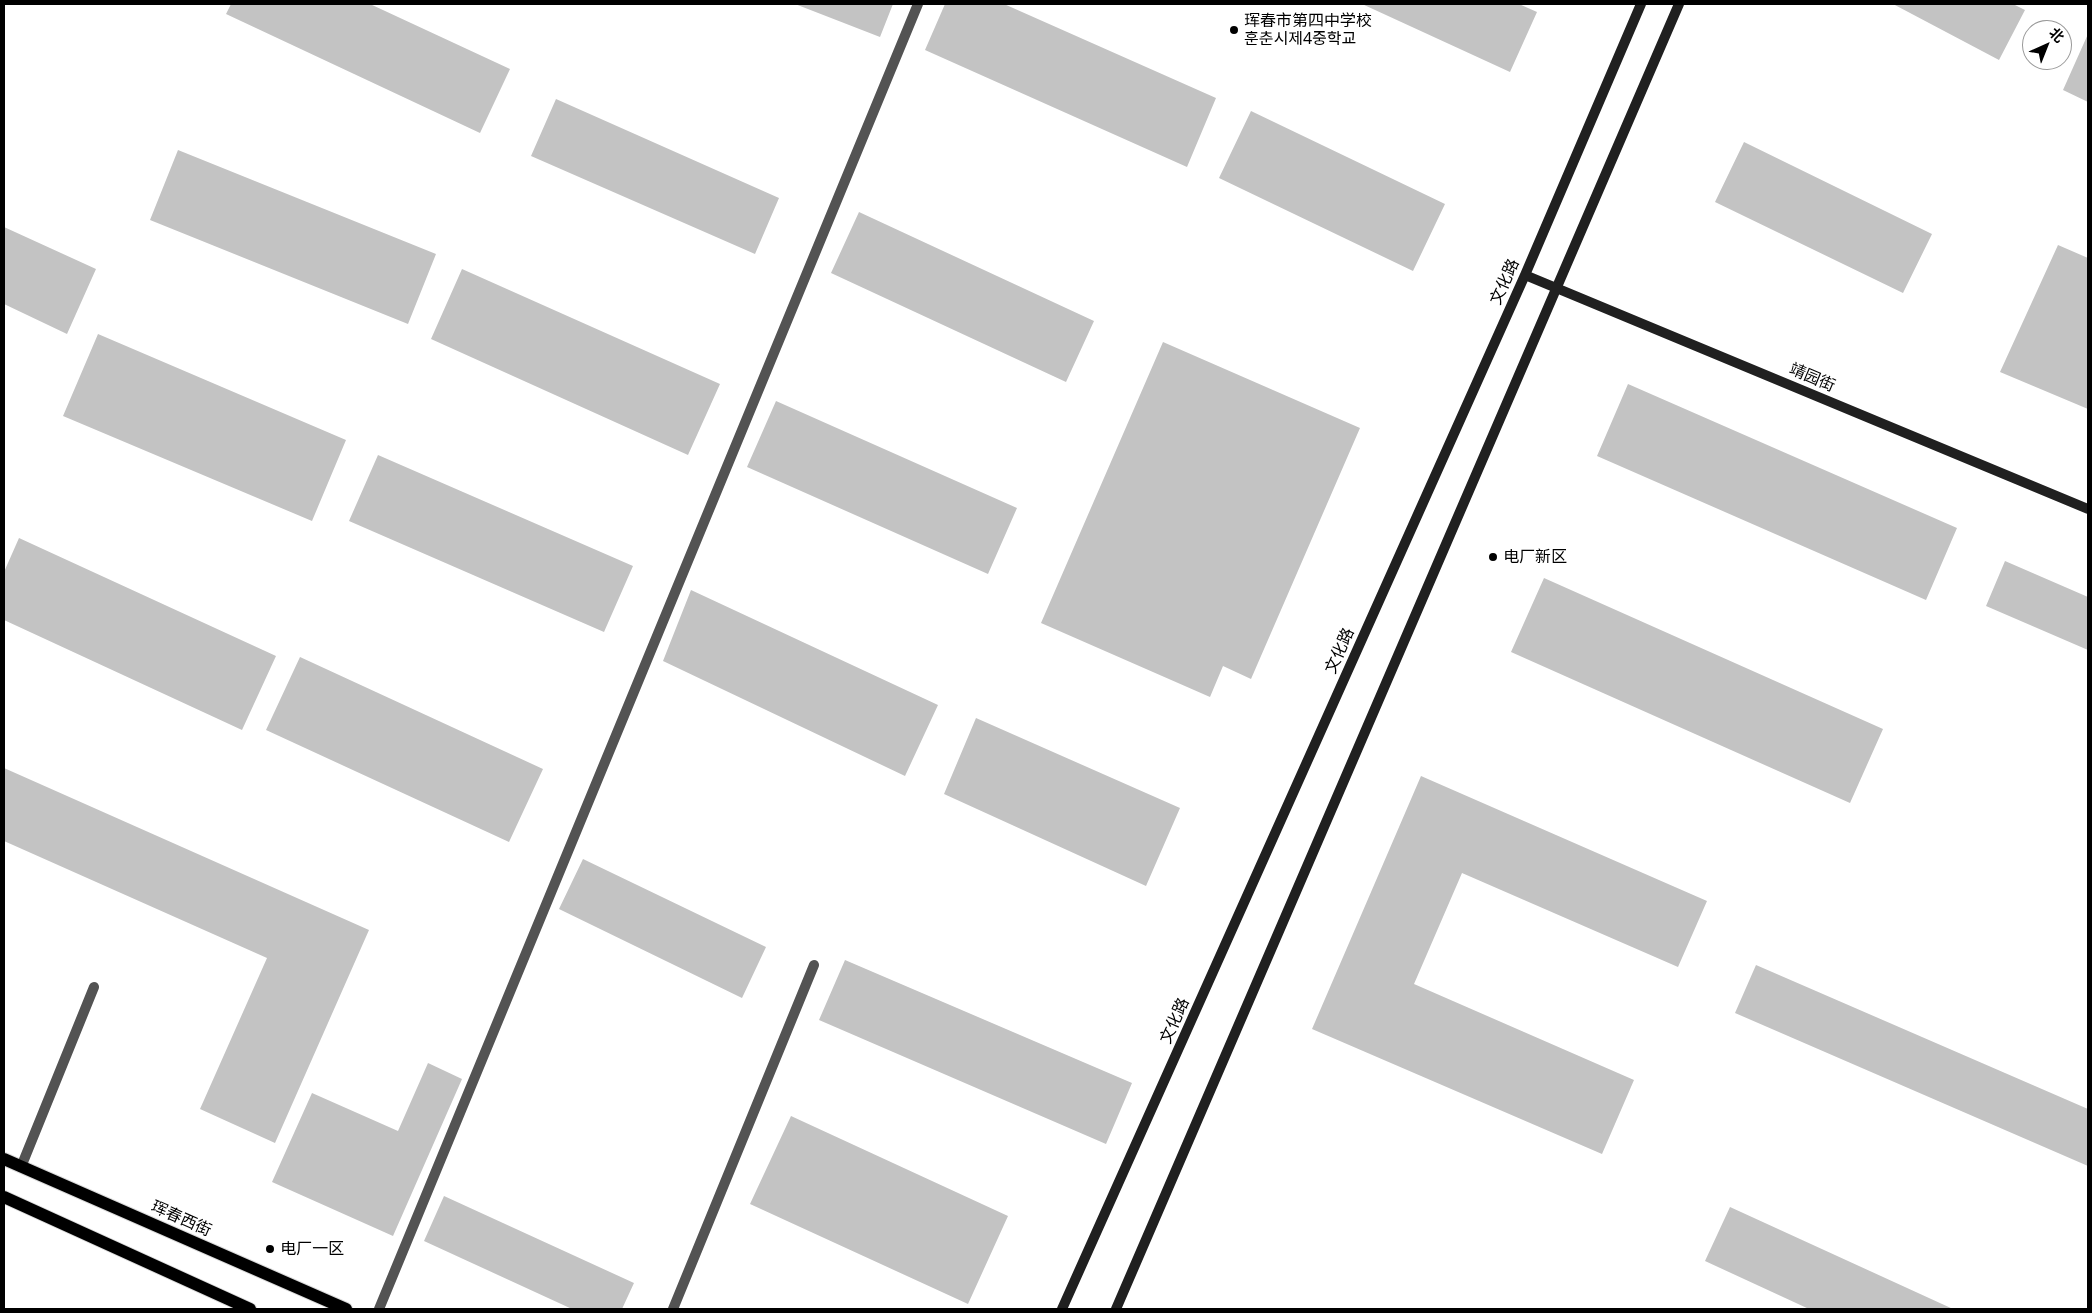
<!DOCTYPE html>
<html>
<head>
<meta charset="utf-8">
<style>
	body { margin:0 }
	#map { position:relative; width:2092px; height:1313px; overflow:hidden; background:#fff; font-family:"Noto Sans","Noto Sans SC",sans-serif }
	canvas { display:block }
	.frame { position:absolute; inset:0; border:5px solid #000; pointer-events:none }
	.north { position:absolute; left:2022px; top:20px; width:50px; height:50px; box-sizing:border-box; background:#fff; border:1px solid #999; border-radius:50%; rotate:44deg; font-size:14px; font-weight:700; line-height:20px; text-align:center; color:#000 }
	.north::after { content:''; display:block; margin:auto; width:18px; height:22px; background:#000; clip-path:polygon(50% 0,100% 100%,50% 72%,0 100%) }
</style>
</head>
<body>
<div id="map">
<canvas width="2092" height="1313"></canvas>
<div class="frame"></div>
<div class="north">北</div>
</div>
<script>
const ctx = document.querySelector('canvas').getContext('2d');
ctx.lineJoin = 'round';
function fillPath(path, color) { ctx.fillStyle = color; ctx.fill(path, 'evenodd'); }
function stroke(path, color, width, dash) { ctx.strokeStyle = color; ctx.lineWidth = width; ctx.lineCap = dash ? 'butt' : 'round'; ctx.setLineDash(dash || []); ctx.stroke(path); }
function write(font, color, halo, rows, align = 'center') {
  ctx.font = font + ' "Noto Sans","Noto Sans SC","Noto Sans KR",sans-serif'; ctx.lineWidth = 4; ctx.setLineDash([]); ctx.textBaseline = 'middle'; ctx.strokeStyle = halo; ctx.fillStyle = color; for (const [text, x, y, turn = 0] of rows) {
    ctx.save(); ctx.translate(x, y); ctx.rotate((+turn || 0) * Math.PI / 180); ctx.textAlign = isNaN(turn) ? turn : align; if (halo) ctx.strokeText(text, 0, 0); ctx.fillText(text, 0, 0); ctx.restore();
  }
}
const building = new Path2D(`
	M 231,4 L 370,4 L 510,69 L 480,133 L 226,14 Z
	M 795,4 L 893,4 L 880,37 Z
	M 945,4 L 1004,4 L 1216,98 L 1187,167 L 925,50 Z
	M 1362,4 L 1519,4 L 1537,12 L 1510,72 Z
	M 1893,4 L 2013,4 L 2025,10 L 1999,60 Z
	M 2088,34 L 2088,102 L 2063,90 Z
	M 556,99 L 779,198 L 755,254 L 531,156 Z
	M 1251,111 L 1445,204 L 1413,271 L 1219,178 Z
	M 1744,142 L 1932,234 L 1903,293 L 1715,202 Z
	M 178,150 L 436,254 L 408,324 L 150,220 Z
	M 859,212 L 1094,321 L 1066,382 L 831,273 Z
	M 4,227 L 96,269 L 67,334 L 4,304 Z
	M 2058,245 L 2088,258 L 2088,409 L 2000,372 Z
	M 462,269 L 720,384 L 688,455 L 431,339 Z
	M 98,334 L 346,440 L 312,521 L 63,416 Z
	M 1163,342 L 1360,428 L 1251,679 L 1223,666 L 1210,697 L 1041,623 Z
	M 1628,384 L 1957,528 L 1926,600 L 1597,456 Z
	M 776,401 L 1017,508 L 988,574 L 747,467 Z
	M 378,455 L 633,566 L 604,632 L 349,521 Z
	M 19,538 L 276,656 L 242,730 L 4,620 L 4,572 Z
	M 2005,561 L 2088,597 L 2088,650 L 1986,606 Z
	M 1544,578 L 1883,729 L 1850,803 L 1511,652 Z
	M 691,590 L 938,705 L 905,776 L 663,661 Z
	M 300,657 L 543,769 L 509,842 L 266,730 Z
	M 976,718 L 1180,808 L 1146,886 L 944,794 Z
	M 4,768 L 369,930 L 275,1143 L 200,1109 L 267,958 L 4,841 Z
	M 1421,776 L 1707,901 L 1678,967 L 1462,873 L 1414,984 L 1634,1080 L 1602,1154 L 1312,1029 Z
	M 583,859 L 766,947 L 742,998 L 559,909 Z
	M 845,960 L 1132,1083 L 1106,1144 L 819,1020 Z
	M 1756,965 L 2088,1109 L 2088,1166 L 1735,1013 Z
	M 428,1063 L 462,1079 L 393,1236 L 272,1182 L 312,1093 L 398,1131 Z
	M 791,1116 L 1008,1216 L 968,1304 L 750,1204 Z
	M 444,1196 L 634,1283 L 622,1309 L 572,1309 L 424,1241 Z
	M 1730,1207 L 1953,1309 L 1809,1309 L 1705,1261 Z`);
const lane = new Path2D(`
	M 21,1167 L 94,987
	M 379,1309 L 918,4
	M 673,1309 L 814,965`);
const secondary = new Path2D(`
	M 1525,275 L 2088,509
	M 1062,1309 L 1525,275 L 1641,4
	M 1116,1309 L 1679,4`);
const primary = new Path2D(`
	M 4,1159 L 346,1309
	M 4,1197 L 250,1309`);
const markers = [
	[1234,30,5,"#000"],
	[1493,557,5,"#000"],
	[270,1249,5,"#000"]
];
const poiNames = [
	["珲春市第四中学校",1244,21],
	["훈춘시제4중학교",1244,39],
	["电厂新区",1503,557],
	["电厂一区",280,1249]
];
const streetNames = [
	["文化路",1505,282,-66],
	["靖园街",1812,378,23],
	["文化路",1340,651,-66],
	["文化路",1175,1021,-66],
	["珲春西街",181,1219,24]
];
fillPath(building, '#c3c3c3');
stroke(primary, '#dbdbdb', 14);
stroke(lane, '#535353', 10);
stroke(secondary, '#202020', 10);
stroke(primary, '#000', 12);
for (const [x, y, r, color] of markers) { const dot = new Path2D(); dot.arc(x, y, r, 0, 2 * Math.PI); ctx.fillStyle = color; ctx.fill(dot); stroke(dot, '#fff', 2); }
write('16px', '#000', '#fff', poiNames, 'left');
write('16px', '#000', '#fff', streetNames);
</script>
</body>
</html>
